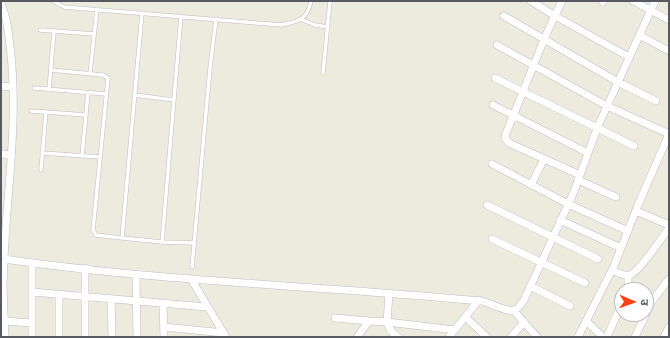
<!DOCTYPE html>
<html>
<head>
<meta charset="utf-8">
<style>
	body { margin:0 }
	#map { position:relative; width:670px; height:338px; overflow:hidden; background:#edebde; font-family:"Asap Condensed","Noto Sans Devanagari",sans-serif }
	canvas { display:block }
	.frame { position:absolute; inset:0; border:2px solid #575a61; pointer-events:none }
	.north { position:absolute; left:614px; top:282px; width:40px; height:40px; box-sizing:border-box; background:#fff; border:1px solid #bcbdc0; border-radius:50%; rotate:92deg; font-size:11px; font-weight:700; line-height:16px; text-align:center; color:#575a61 }
	.north::after { content:''; display:block; margin:auto; width:14px; height:18px; background:#fb4315; clip-path:polygon(50% 0,100% 100%,50% 72%,0 100%) }
</style>
</head>
<body>
<div id="map">
<canvas width="670" height="338"></canvas>
<div class="frame"></div>
<div class="north">उ</div>
</div>
<script>
const ctx = document.querySelector('canvas').getContext('2d');
ctx.lineJoin = 'round';
function stroke(path, color, width, dash) { ctx.strokeStyle = color; ctx.lineWidth = width; ctx.lineCap = dash ? 'butt' : 'round'; ctx.setLineDash(dash || []); ctx.stroke(path); }
const service = new Path2D(`
	M 53,1 L 64,7 L 281,25 C 298,21 307,21 311,1
	M 142,13 L 122,238 L 162,242 L 181,16
	M 300,19 L 315,25 L 328,27
	M 40,30 L 94,34
	M 51,70 L 103,75 L 108,78 L 93,230 L 96,235 L 122,238
	M 90,73 L 97,9
	M 323,73 L 330,1
	M 34,88 L 106,94
	M 49,90 L 54,31
	M 134,95 L 174,100
	M 31,111 L 86,115
	M 42,153 L 100,157
	M 82,156 L 88,93
	M 41,170 L 46,112
	M 162,242 L 194,243
	M 192,267 L 210,68 L 216,19`);
const minor = new Path2D(`
	M 531,1 L 555,16 L 629,57
	M 562,1 L 545,37 L 505,136 L 505,138 L 509,143 L 580,175
	M 602,1 L 603,2
	M 633,1 L 669,20
	M 1,4 C 8,20 9,38 11,55 C 18,123 7,191 4,259 C 163,282 323,286 482,301 C 489,303 509,313 515,310 C 519,308 521,303 524,300 L 573,194 L 598,126 L 655,1
	M 504,16 L 618,82 L 656,101
	M 639,35 L 669,51
	M 497,45 L 607,106 L 669,134
	M 495,78 L 634,146
	M 1,86 L 13,87
	M 493,105 L 588,153
	M 1,154 L 12,155
	M 492,164 L 568,204 L 628,231
	M 578,180 L 616,197
	M 531,185 L 544,159
	M 487,205 L 598,259
	M 636,211 L 669,225
	M 560,220 L 621,248
	M 492,239 L 585,283
	M 4,259 L 3,287 L 5,337
	M 32,263 L 32,337
	M 85,268 L 85,337
	M 612,270 C 617,272 625,277 630,275 C 641,270 661,238 669,228
	M 136,274 L 137,337
	M 191,279 L 226,337
	M 530,286 L 570,306
	M 628,290 L 628,275
	M 32,292 L 207,307
	M 59,294 L 59,337
	M 111,299 L 112,337
	M 163,303 L 164,337
	M 514,311 L 537,337
	M 646,313 L 652,301 L 669,279
	M 465,317 L 487,337
	M 335,318 L 369,321
	M 4,321 L 32,323
	M 586,321 L 603,337
	M 387,322 L 455,330
	M 387,322 L 391,331 L 398,337
	M 164,327 L 224,333
	M 357,337 L 369,321 L 387,322 L 389,294
	M 449,337 L 479,300
	M 511,337 L 524,322
	M 578,337 L 614,266 L 638,205 L 669,134
	M 607,337 L 622,303
	M 635,337 L 646,314
	M 664,337 L 669,327`);
stroke(service, '#bbbdc4', 4.5);
stroke(minor, '#bbbdc4', 8);
stroke(service, '#fff', 3.5);
stroke(minor, '#fff', 7);
</script>
</body>
</html>
